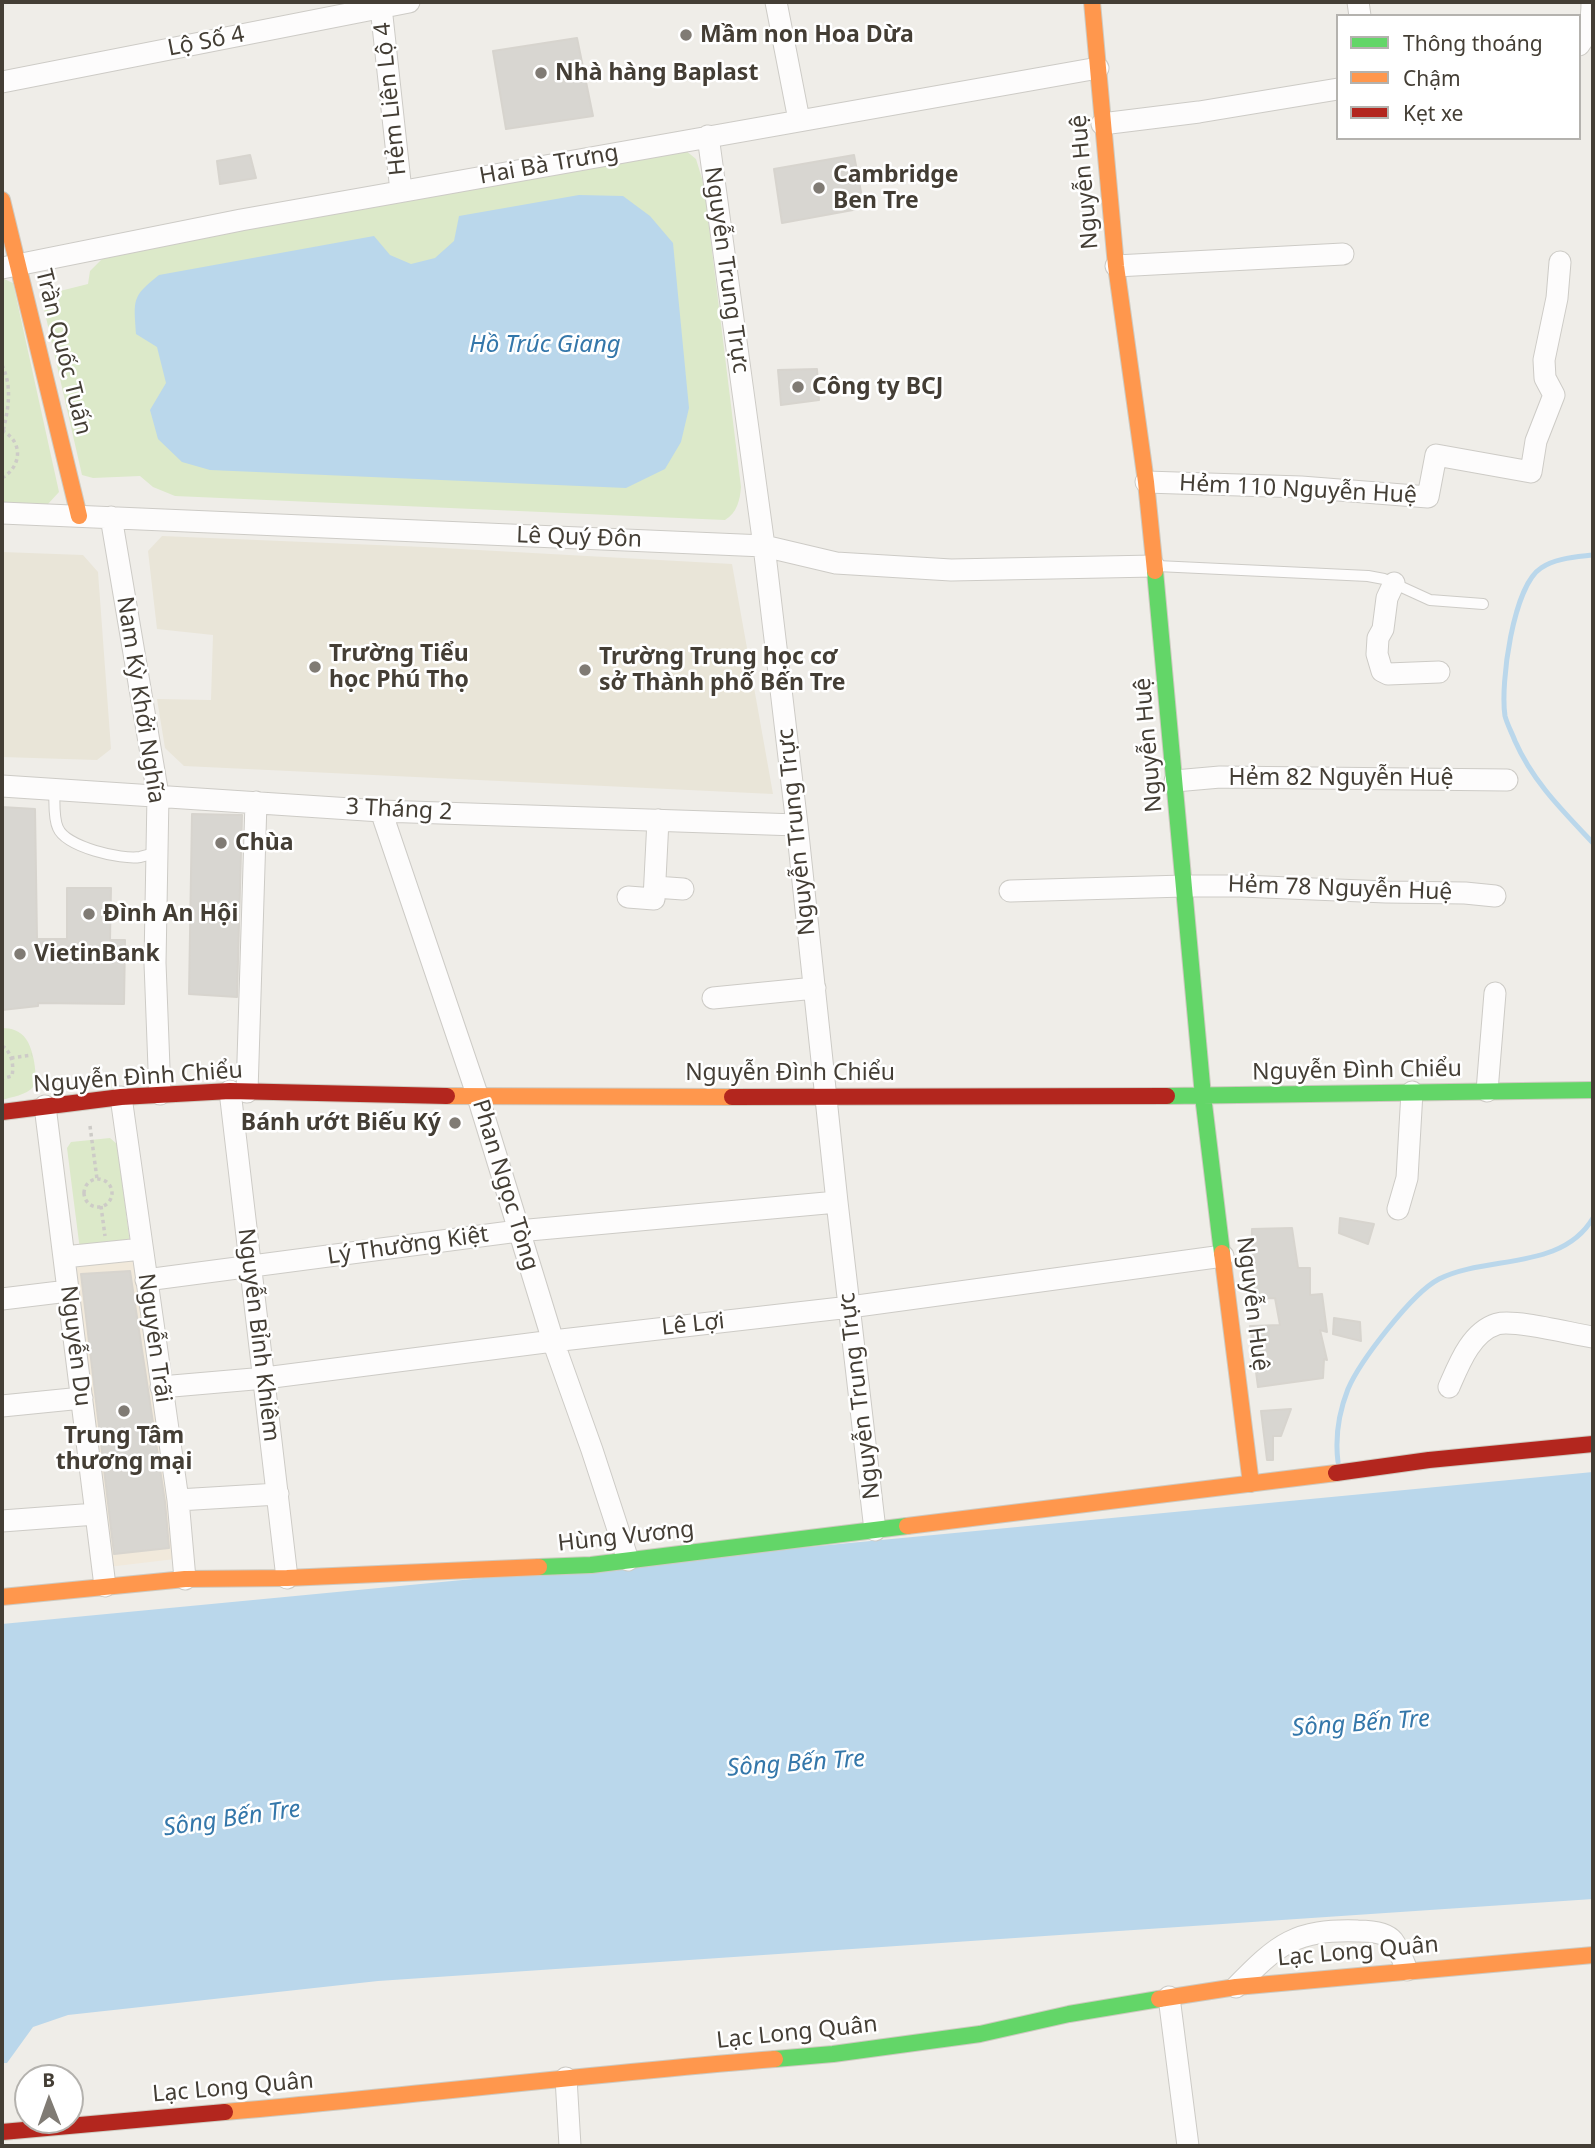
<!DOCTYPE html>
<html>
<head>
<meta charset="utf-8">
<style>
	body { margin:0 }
	#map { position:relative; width:1595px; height:2148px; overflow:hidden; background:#efede8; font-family:"Noto Sans",sans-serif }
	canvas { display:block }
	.frame { position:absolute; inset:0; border:4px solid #443e35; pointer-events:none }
	.legend { position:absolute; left:1336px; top:14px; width:245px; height:126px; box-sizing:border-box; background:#fff; border:2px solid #b4b2ae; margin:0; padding:9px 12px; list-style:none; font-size:21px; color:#443e35 }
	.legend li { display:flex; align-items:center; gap:14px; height:35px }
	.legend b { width:35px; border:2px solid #b4b2ae }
	.north { position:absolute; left:14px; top:2064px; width:70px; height:70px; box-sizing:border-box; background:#fff; border:2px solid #b4b2ae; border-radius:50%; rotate:359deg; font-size:19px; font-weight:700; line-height:28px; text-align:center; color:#443e35 }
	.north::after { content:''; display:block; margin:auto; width:24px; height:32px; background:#807b74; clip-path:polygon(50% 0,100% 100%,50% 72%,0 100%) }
</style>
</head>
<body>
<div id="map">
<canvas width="1595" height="2148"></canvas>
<div class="frame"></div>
<ul class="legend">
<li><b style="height:9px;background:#63d668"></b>Thông thoáng</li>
<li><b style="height:9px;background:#ff974d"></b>Chậm</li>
<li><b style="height:9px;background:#b3261e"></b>Kẹt xe</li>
</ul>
<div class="north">B</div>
</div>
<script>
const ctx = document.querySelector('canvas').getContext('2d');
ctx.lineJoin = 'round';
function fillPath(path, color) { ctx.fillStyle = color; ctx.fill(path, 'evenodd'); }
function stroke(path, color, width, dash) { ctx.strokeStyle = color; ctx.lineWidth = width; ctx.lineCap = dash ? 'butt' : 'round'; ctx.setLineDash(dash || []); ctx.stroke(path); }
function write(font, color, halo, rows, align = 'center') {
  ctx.font = font + ' "Noto Sans",sans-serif'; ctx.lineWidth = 5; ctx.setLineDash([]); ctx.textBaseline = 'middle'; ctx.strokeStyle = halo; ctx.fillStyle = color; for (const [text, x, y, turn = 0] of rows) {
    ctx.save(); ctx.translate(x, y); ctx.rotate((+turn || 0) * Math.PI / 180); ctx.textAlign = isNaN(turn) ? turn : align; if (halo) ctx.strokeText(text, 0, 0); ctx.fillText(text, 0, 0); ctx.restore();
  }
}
const commercial = new Path2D(`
	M 129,1258 L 135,1262 L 175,1559 L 108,1567 L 71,1274 L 80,1263 Z`);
const education = new Path2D(`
	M 162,536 L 424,547 L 732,564 L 773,794 L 184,766 L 165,748 L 157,699 L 211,700 L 213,635 L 157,629 L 148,551 Z
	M 2,552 L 83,555 L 98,572 L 111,749 L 97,760 L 2,757 Z`);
const green = new Path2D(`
	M 685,150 L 696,159 L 704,185 L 741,487 C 740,500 737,513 725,520 L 175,496 L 153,487 L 140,476 L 93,478 L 82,475 L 42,300 L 52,293 L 88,284 L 90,271 L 102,259 L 131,249 Z
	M 2,278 L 13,283 L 59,492 L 48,504 L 29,506 L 2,505 Z
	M 2,1028 C 11,1028 21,1031 26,1039 C 33,1048 39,1078 33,1087 C 27,1095 11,1097 2,1100 Z
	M 110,1138 L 117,1144 L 130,1243 L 80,1250 L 67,1148 L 71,1142 Z`);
const water = new Path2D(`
	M 579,195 L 623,196 L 650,216 L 673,243 L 689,408 L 681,442 L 665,469 L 626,488 L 210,470 L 182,462 L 158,439 L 150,410 L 166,383 L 157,347 L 136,334 C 134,300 131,297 159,275 L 374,236 L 390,255 L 411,264 L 435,258 L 454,241 L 459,216 Z
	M 1593,1472 L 1593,1899 L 378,1981 L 68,2015 L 33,2027 L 7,2063 L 2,2063 L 2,1624 Z`);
const stream = new Path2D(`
	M 1593,555 C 1577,557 1555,558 1541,568 C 1513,586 1500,684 1505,716 C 1507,724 1512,733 1515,741 C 1533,782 1563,811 1593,843
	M 1338,1462 C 1335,1438 1339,1412 1348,1389 C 1360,1361 1412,1293 1439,1279 C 1487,1255 1562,1271 1593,1218`);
const building = new Path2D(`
	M 577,38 L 593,116 L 506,129 L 493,51 Z
	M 250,155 L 256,178 L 220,184 L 217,161 Z
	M 854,155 L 864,208 L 782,223 L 774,169 Z
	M 817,369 L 819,400 L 781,405 L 778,370 Z
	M 2,807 L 35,809 L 37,939 L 67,939 L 67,888 L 111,888 L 110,940 L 125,940 L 124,1004 L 38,1003 L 38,1006 L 2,1010 Z
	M 192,814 L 242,815 L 237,997 L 189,994 Z
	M 1340,1218 L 1374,1224 L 1368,1244 L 1339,1233 Z
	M 1292,1228 L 1298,1268 L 1310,1268 L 1310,1295 L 1322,1294 L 1327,1332 L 1320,1330 L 1327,1360 L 1324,1359 L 1323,1378 L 1258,1387 L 1255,1364 L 1259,1348 L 1253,1348 L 1250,1326 L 1280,1325 L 1275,1298 L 1247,1299 L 1247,1279 L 1251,1279 L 1252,1229 Z
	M 130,1271 L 165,1502 L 169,1548 L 114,1554 L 81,1274 Z
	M 1334,1318 L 1360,1322 L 1361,1341 L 1333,1334 Z
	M 1291,1409 L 1281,1436 L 1273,1436 L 1273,1460 L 1267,1460 L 1261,1411 Z`);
const path = new Path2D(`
	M 2,365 C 13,388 8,411 2,435
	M 2,478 C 21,467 24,443 3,431
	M 2,1046 C 12,1052 14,1065 12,1076 L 2,1079
	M 11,1058 L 32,1055
	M 90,1126 L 97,1179
	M84 1193a14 14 0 1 1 28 0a14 14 0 1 1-28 0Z
	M 101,1206 L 105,1236`);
const lane = new Path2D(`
	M 1157,566 L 1368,576 L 1384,579 L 1430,600 L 1483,604
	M 54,789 C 55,801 53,818 58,828 C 66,847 121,860 140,857 C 145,856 151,854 156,852`);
const street = new Path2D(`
	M 776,2 L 799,120
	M 1358,2 L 1360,16
	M 381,7 L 401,191
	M 1579,45 C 1590,30 1592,20 1592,2
	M 2,82 L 409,2
	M 1102,124 L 1199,112 L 1338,89
	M 708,136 L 764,546 L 797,825 L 837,1202 L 875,1530
	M 1116,266 L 1343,254
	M 2,268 L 241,220 L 1098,68
	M 1146,482 L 1301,487 L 1428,497 L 1436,455 L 1531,472 L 1536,441 L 1554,395 L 1545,378 L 1544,360 L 1557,298 L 1560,262
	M 2,513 L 764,546 L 836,563 L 951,570 L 1154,566
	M 111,517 L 158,795 L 155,963 L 160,1094
	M 1394,583 L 1387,598 L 1383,629 L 1378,638 L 1377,654 L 1382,671 L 1388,674 L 1439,672
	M 1175,781 L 1220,777 L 1507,780
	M 2,786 L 381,811 L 797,825
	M 381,811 L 478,1097 L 553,1341 L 592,1450 L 628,1560
	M 655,887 L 683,889
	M 1010,891 L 1184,886 L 1241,886 L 1386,892 L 1465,893 L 1495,896
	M 628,897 L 654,899 L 658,820
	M 713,998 L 815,988
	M 230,1091 L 287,1578
	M 1487,1091 L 1495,993
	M 247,1092 L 256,802
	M 121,1097 L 178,1500 L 185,1579
	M 45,1106 L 105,1586
	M 1398,1209 L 1407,1178 L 1412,1092
	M 64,1257 L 142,1249
	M 146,1280 L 518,1231 L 837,1202
	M 2,1299 L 68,1291
	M 161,1387 L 265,1378 L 553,1341 L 850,1307 L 1223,1256
	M 1449,1387 C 1459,1364 1471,1332 1497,1324 C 1515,1319 1572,1334 1593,1337
	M 2,1406 L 82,1398
	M 178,1500 L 278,1494
	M 2,1521 L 96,1514
	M 1236,1987 C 1278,1944 1295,1929 1358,1931 C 1369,1931 1386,1932 1393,1941 C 1399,1949 1403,1961 1407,1970
	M 1169,1997 L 1188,2146
	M 566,2078 L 570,2146`);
const fast = new Path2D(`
	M 1155,571 L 1203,1096 L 1222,1253
	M 1167,1096 L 1593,1090
	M 539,1567 L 591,1565 L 907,1526
	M 775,2059 L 833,2054 L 980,2034 L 1069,2014 L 1159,1999`);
const slow = new Path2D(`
	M 1092,2 L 1116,266 L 1146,482 L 1155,571
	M 2,200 L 79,516
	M 447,1096 L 732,1097
	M 1222,1253 L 1251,1484
	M 907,1526 L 1336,1473
	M 2,1597 L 185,1579 L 287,1578 L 539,1567
	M 1159,1999 L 1236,1987 L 1593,1955
	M 225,2112 C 408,2096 591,2074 775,2059`);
const jam = new Path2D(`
	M 732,1097 L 1167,1096
	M 2,1112 L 121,1097 L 230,1091 L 447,1096
	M 1336,1473 L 1429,1460 L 1593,1444
	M 2,2132 L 225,2112`);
const markers = [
	[686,35,7,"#807b74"],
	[541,73,7,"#807b74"],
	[819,188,7,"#807b74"],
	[798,387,7,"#807b74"],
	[315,667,7,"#807b74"],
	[585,670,7,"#807b74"],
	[221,843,7,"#807b74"],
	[89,914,7,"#807b74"],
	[20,954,7,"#807b74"],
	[455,1123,7,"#807b74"],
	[124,1411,7,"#807b74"]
];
const poiNames = [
	["Mầm non Hoa Dừa",700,35],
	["Nhà hàng Baplast",555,73],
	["Cambridge",833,175],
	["Ben Tre",833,201],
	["Công ty BCJ",812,387],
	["Trường Tiểu",329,654],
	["học Phú Thọ",329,680],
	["Trường Trung học cơ",599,657],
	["sở Thành phố Bến Tre",599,683],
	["Chùa",235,843],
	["Đình An Hội",103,914],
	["VietinBank",34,954],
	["Bánh ướt Biếu Ký",441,1123,"right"],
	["Trung Tâm",124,1436,"center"],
	["thương mại",124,1462,"center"]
];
const streetNames = [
	["Lộ Số 4",206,42,-11],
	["Hẻm Liên Lộ 4",391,99,-96],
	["Hai Bà Trưng",549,165,-10],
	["Nguyễn Huệ",1085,182,-95],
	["Nguyễn Trung Trực",726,270,82],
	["Trần Quốc Tuấn",63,352,76],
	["Hẻm 110 Nguyễn Huệ",1298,490,3],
	["Lê Quý Đôn",579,538,2],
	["Nam Kỳ Khởi Nghĩa",140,700,81],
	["Nguyễn Huệ",1149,745,-95],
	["Hẻm 82 Nguyễn Huệ",1341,778],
	["3 Tháng 2",399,810,3],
	["Nguyễn Trung Trực",797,832,-96],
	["Hẻm 78 Nguyễn Huệ",1340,889,2],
	["Nguyễn Đình Chiểu",1357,1071,-1],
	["Nguyễn Đình Chiểu",790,1073],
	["Nguyễn Đình Chiểu",138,1078,-4],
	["Phan Ngọc Tòng",505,1185,73],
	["Lý Thường Kiệt",408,1246,-8],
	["Nguyễn Huệ",1252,1304,83],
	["Lê Lợi",693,1325,-6],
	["Nguyễn Bỉnh Khiêm",258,1335,83],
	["Nguyễn Trãi",154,1338,82],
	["Nguyễn Du",75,1346,83],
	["Nguyễn Trung Trực",860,1396,-97],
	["Hùng Vương",626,1537,-6],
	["Lạc Long Quân",1358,1952,-5],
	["Lạc Long Quân",797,2033,-6],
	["Lạc Long Quân",233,2088,-5]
];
const waterNames = [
	["Hồ Trúc Giang",545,345],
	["Sông Bến Tre",1361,1724,-4],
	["Sông Bến Tre",796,1764,-4],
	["Sông Bến Tre",232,1819,-8]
];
fillPath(commercial, '#f1e9db');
fillPath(education, '#e9e5d8');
fillPath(green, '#dce9c9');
fillPath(water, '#bad7eb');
stroke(stream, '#bad7eb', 5);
fillPath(building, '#d8d6d1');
stroke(building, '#d7d4ce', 2);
stroke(lane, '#cdcbc6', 12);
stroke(street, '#cdcbc6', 23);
stroke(fast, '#cecac0', 18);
stroke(slow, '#cecac0', 18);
stroke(jam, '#cecac0', 18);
stroke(path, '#cdcbc7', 3.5, [3.5, 3.5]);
stroke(lane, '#fdfcfc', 10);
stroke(street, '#fdfcfc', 21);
stroke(fast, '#63d668', 16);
stroke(slow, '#ff974d', 16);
stroke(jam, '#b3261e', 16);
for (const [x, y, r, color] of markers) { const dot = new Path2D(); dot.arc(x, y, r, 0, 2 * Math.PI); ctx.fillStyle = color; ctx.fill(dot); stroke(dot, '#fff', 2.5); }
write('bold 23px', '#443e35', '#fff', poiNames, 'left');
write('23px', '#443e35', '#fff', streetNames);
write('italic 24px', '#3477aa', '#fff', waterNames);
</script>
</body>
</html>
